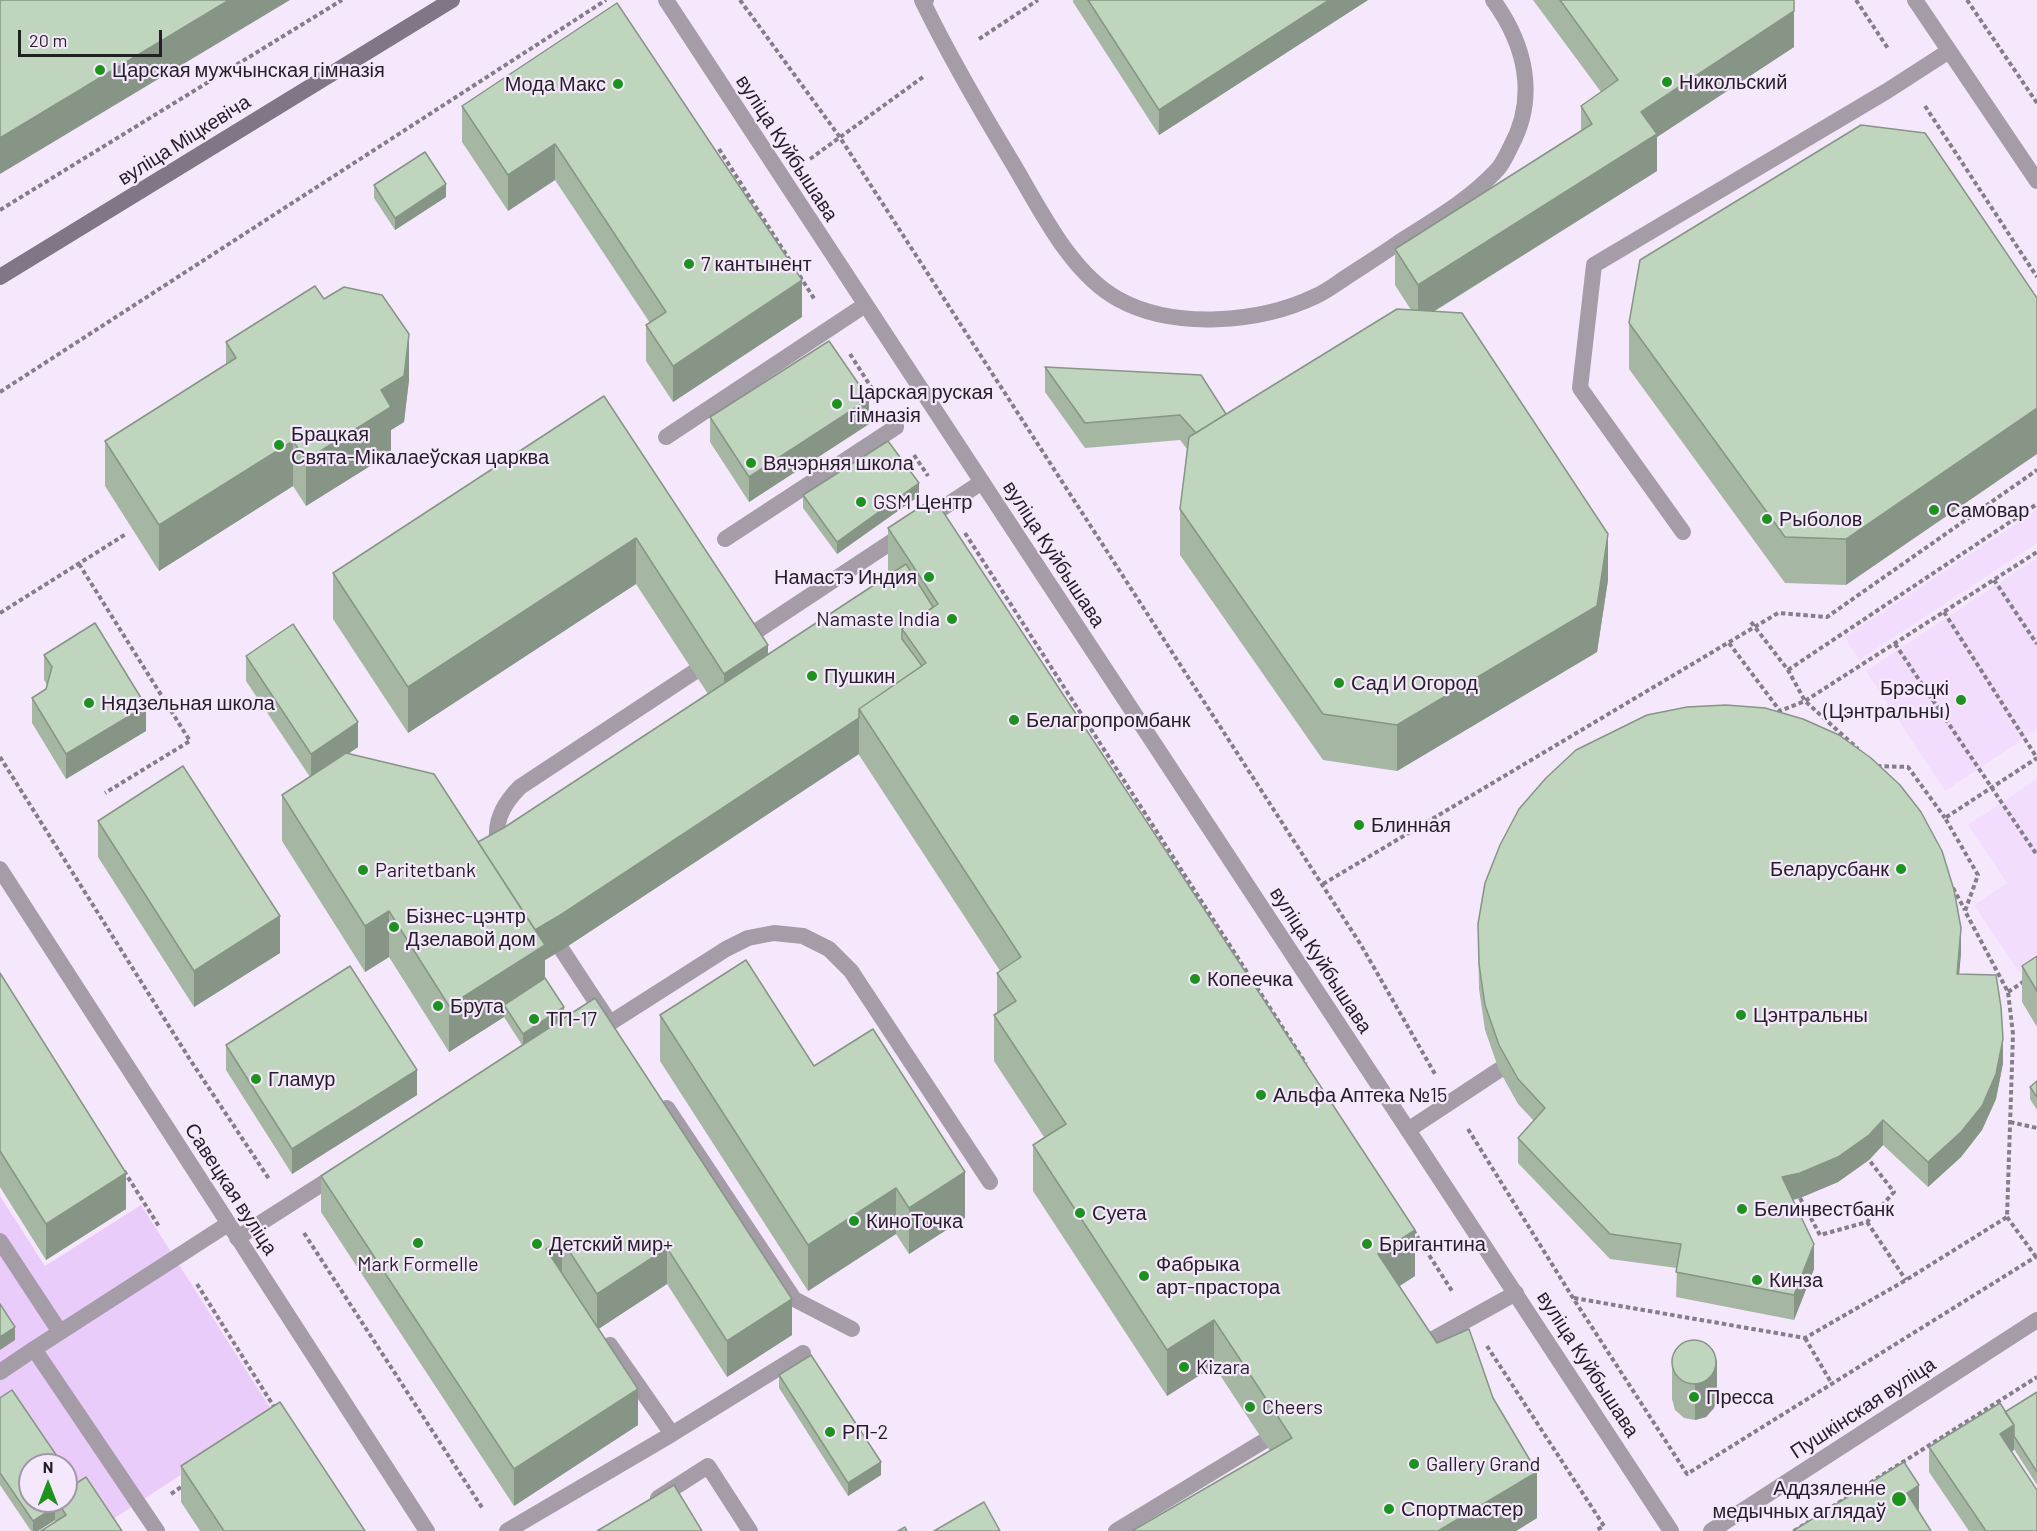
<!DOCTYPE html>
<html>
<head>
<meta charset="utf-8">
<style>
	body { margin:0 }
	#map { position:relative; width:2037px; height:1531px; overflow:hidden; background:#f5e8fd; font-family:Barlow,sans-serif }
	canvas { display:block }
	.north { position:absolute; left:18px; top:1453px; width:60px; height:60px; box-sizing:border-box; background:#f5e8fd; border:2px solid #a197a7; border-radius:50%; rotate:0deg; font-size:16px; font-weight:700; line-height:24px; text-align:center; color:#241e27 }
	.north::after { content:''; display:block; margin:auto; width:21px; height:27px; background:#1e921f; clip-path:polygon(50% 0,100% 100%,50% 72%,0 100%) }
	.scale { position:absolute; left:18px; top:30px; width:144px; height:27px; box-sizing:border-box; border:3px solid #241e27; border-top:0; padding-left:8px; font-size:18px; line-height:21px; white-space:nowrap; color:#241e27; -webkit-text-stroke:4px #f5e8fd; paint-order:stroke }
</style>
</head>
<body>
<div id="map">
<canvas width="2037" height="1531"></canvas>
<div class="north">N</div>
<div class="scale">20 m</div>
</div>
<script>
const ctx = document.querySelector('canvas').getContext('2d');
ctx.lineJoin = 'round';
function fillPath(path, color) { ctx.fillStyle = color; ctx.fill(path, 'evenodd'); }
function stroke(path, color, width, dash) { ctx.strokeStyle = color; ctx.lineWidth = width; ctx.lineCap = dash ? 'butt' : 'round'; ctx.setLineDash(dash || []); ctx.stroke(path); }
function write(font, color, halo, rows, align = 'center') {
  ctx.font = font + ' Barlow,sans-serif'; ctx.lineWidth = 4.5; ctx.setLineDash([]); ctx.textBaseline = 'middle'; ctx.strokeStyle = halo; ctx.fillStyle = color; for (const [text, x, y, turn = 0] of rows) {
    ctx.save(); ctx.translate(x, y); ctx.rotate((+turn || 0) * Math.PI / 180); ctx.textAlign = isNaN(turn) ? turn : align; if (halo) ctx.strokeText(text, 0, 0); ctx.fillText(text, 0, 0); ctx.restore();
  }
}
const built = new Path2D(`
	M 2037,510 L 2037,543 L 1859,660 L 1845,637 Z
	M 2037,558 L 2037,730 L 1945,791 L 1866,671 Z
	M 2037,779 L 2037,961 L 2019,972 L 1974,905 L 2007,883 L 1968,825 Z`);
const green = new Path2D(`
	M 0,1196 L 45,1266 L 141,1205 L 274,1414 L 101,1527 L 66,1475 L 66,1465 L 60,1465 L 0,1405 Z`);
const path = new Path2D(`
	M 740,0 L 839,136 L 1361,945 L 1435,1074
	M 1856,0 L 1889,50
	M 1967,0 L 2037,103
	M 979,39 L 1038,0
	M 1925,106 L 2037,277
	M 719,149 L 815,300
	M 810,159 L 923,77
	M 0,210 L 342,0
	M 850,354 L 878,398
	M 0,392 L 606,0
	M 914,455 L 928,476
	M 965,533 L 1306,1064
	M 79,564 L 190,741 L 105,793
	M 1994,580 L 2037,644
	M 1944,612 L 2037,758
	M 0,613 L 126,534
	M 1751,622 L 1788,670 L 1805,701 L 1858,749
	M 1729,643 L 1780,711 L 1805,701 L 2037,552
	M 1895,644 L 2037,855
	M 1788,670 L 2037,504
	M 0,757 L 189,1058 L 269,1179
	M 1877,766 L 1908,767 L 1945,818
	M 1323,884 L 1778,613 L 1827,617 L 2037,470
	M 1953,888 L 1965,910
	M 2008,992 L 2026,980
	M 2010,1122 L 2037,1128
	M 1468,1129 L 1573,1298 L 1687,1474 L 2037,1256
	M 124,1171 L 160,1228
	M 1800,1198 L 1820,1235 L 1867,1222 L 1894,1192 L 1869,1160
	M 2007,1217 L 2036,1257
	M 1867,1222 L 1906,1280
	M 1413,1230 L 1452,1291
	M 304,1233 L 483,1509
	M 197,1284 L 276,1410
	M 1574,1298 L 1805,1338 L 1906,1280 L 2007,1217 L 2013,1034 L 2008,992 L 1965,911 L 1978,875 L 1945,818 L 2037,758
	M 1805,1338 L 1832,1384
	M 1487,1346 L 1604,1526 L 1595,1531
	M 171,1494 L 184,1485
	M 1794,1531 L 2037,1377`);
const service = new Path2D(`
	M 922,0 C 949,56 980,109 1012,162 C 1039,207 1070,273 1118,299 C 1174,330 1260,323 1316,296 C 1327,291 1336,284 1345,278 C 1363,266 1381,255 1398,243 C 1432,221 1468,201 1496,171 C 1503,164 1507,154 1511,146 C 1538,96 1525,44 1493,0
	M 666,437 L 865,305
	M 1683,532 L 1580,388 L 1594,265 L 1887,91 L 1949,51
	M 725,539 L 896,427
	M 740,642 L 982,482
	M 500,852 C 491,826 502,805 520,787 L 694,672
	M 562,950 L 606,1017
	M 590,1024 L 610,1023 L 726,949 L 748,938 L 774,933 L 803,936 L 829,949 L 851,971 L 990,1182
	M 667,1108 L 794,1299 L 852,1329
	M 237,1238 L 339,1173
	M 0,1241 L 60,1332
	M 610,1345 L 672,1434
	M 1415,1349 L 1516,1293
	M 0,1372 L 34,1349
	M 658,1498 L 708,1466 L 750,1531
	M 157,1531 L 34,1349 L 228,1224
	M 507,1531 L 672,1434 L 803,1353
	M 1116,1531 L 1264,1441`);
const pedestrian = new Path2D(`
	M 982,482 L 1408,1130`);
const minor = new Path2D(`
	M 666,0 L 982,482
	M 1915,0 L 2037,181
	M 923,2 L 926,0
	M 0,869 L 427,1531
	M 1499,1070 L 1408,1130 L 1671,1531
	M 1711,1531 L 2037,1320`);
const secondary = new Path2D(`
	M 0,277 L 452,0`);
const wall = new Path2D(`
	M 1073,0 L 1368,0 L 1159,135 L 1073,2 Z
	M 1533,0 L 1794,0 L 1794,47 L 1657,137 L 1657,171 L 1435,311 L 1608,580 L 1597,652 L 1397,771 L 1323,760 L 1180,555 L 1180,509 L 1187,449 L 1180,440 L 1085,448 L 1045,392 L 1045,367 L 1226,414 L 1411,310 L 1395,285 L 1395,249 L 1581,131 L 1581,106 L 1601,92 Z
	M 617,3 L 802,317 L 673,402 L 646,361 L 646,325 L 650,323 L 555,180 L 508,211 L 462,142 L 462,106 Z
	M 1861,125 L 1846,585 L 1785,583 L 1629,369 L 1629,323 Z
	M 374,185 L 446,197 L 395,230 L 374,198 Z
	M 324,299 L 409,380 L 404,422 L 391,430 L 391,453 L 306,506 L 293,486 L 159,571 L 105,486 L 105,441 L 226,364 L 226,342 Z
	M 604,396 L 768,655 L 889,576 L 888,573 L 888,528 L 1415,1276 L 1399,1286 L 1437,1343 L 1493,1398 L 1537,1518 L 1516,1531 L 1132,1531 L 1270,1451 L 1214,1366 L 1167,1396 L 1033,1191 L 1033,1145 L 1044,1137 L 994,1061 L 994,1015 L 997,1013 L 997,973 L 1000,971 L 859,755 L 859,754 L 562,950 L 545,960 L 545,978 L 564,1018 L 792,1335 L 727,1377 L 667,1284 L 598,1329 L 638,1425 L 514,1506 L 321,1212 L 321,1176 L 522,1045 L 504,1017 L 449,1052 L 389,957 L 365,972 L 282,841 L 282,795 L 310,777 L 246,681 L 246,656 L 358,747 L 348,754 L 478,842 L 505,827 L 708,694 L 636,584 L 408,733 L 333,619 L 333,573 Z
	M 710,417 L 869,424 L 749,502 L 710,442 Z
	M 803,495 L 919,496 L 837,554 L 803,508 Z
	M 44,655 L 146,731 L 66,779 L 32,723 L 32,698 L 46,689 L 47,685 L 44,680 Z
	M 98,821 L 280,953 L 194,1007 L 98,857 Z
	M 1478,924 L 1961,953 L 1959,974 L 2003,1063 L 1996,1099 L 1982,1130 L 1961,1157 L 1928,1187 L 1883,1145 L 1869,1160 L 1838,1182 L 1800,1198 L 1793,1200 L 1814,1269 L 1794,1320 L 1676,1297 L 1677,1268 L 1610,1259 L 1518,1163 L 1518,1138 L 1534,1121 L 1518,1104 L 1499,1070 L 1485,1030 L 1479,989 Z
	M 2037,956 L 2037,1027 L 2022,1002 L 2022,966 Z
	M 0,973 L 126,1209 L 46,1260 L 0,1187 Z
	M 660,1015 L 814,1066 L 965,1218 L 909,1254 L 896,1234 L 808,1291 L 660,1061 Z
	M 226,1045 L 417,1095 L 292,1174 L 226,1070 Z
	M 2037,1081 L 2037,1110 L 2030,1099 L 2030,1087 Z
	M 1672,1362 L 1717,1396 L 1714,1408 L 1706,1417 L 1695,1420 L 1684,1418 L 1675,1410 L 1672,1399 Z
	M 779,1375 L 881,1475 L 848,1496 L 779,1388 Z
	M 2037,1392 L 2037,1485 L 2014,1449 L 2012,1451 L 2037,1531 L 1969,1531 L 1929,1472 L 1929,1447 L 2005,1412 Z
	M 0,1398 L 30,1501 L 66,1501 L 75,1484 L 122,1531 L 55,1522 L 55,1520 L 38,1531 L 31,1531 L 0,1485 Z
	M 181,1466 L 365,1531 L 200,1531 L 181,1502 Z`);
const shadedWall = new Path2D(`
	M 229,0 L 290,0 L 0,174 L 0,138 Z
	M 1329,0 L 1368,0 L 1159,135 L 1159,110 Z
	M 1794,11 L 1794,47 L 1657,137 L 1657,171 L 1418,321 L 1418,285 L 1641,112 Z
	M 555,144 L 555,180 L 508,211 L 508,175 Z
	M 446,184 L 446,197 L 395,230 L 395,218 Z
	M 802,280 L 802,317 L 673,402 L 673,366 Z
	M 409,334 L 409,380 L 404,422 L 391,430 L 391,453 L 306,506 L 306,460 L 381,390 Z
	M 869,399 L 869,424 L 749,502 L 749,477 Z
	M 2037,408 L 2037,454 L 1846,585 L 1846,539 Z
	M 293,441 L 293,486 L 159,571 L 159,525 Z
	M 919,483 L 919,496 L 837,554 L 837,542 Z
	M 1608,534 L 1608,580 L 1597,652 L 1397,771 L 1397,725 Z
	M 636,538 L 636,584 L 408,733 L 408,687 Z
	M 768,645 L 768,691 L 724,720 L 724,674 Z
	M 146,706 L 146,731 L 66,779 L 66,754 Z
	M 859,718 L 859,754 L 562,950 L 545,960 L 545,991 L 504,1005 L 504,1017 L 449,1052 L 449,1006 L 530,932 Z
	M 358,722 L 358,747 L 311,779 L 311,754 Z
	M 389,911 L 389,957 L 365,972 L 365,926 Z
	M 280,916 L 280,953 L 194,1007 L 194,971 Z
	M 1961,928 L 1961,953 L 1957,999 L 1957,974 Z
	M 564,1007 L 564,1020 L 523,1047 L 523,1034 Z
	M 2003,1039 L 2003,1063 L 1996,1099 L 1982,1130 L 1961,1157 L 1928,1187 L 1928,1162 Z
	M 417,1070 L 417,1095 L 292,1174 L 292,1149 Z
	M 1883,1120 L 1883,1145 L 1869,1160 L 1838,1182 L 1800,1198 L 1782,1202 L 1782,1177 Z
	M 965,1172 L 965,1218 L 909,1254 L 909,1208 Z
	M 126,1173 L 126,1209 L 46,1260 L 46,1224 Z
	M 896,1188 L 896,1234 L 808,1291 L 808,1245 Z
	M 1415,1230 L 1415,1276 L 1378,1300 L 1378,1254 Z
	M 562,1240 L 562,1276 L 546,1249 Z
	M 1814,1244 L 1814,1269 L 1794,1320 L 1794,1295 Z
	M 667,1248 L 667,1284 L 597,1330 L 597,1294 Z
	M 792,1299 L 792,1335 L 727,1377 L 727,1341 Z
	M 1214,1320 L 1214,1366 L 1167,1396 L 1167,1350 Z
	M 15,1327 L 15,1340 L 0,1350 L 0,1337 Z
	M 1717,1360 L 1717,1396 L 1714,1408 L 1706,1417 L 1695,1420 L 1695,1384 Z
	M 638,1389 L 638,1425 L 514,1506 L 514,1469 Z
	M 2014,1425 L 2014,1450 L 2000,1458 L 2000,1434 Z
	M 881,1462 L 881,1475 L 848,1496 L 848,1483 Z
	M 1537,1472 L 1537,1518 L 1516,1531 L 1438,1531 Z
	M 1919,1485 L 1919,1510 L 1907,1518 L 1907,1493 Z
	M 55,1507 L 55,1520 L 38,1531 L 33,1531 L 33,1521 Z`);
const building = new Path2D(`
	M 0,0 L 229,0 L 0,138 Z
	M 1088,0 L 1329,0 L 1159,110 Z
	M 1560,0 L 1794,0 L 1794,11 L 1641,112 L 1657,134 L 1418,285 L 1395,249 L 1592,124 L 1581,106 L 1618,80 Z
	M 617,3 L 802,280 L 673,366 L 646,325 L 666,312 L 555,144 L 508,175 L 462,106 Z
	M 1861,125 L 1925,133 L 2037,298 L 2037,408 L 1846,539 L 1785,537 L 1629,323 L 1640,260 Z
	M 425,152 L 446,184 L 395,218 L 374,185 Z
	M 315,286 L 324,299 L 344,287 L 382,295 L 409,334 L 404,376 L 381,390 L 391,407 L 306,460 L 293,441 L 159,525 L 105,441 L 236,358 L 226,342 Z
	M 1397,309 L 1462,313 L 1608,534 L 1597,606 L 1397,725 L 1323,714 L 1180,509 L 1189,437 Z
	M 829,341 L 869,399 L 749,477 L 710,417 Z
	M 1045,367 L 1201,375 L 1226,414 L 1196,433 L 1180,415 L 1085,423 Z
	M 604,396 L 768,645 L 724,674 L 636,538 L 408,687 L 333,573 Z
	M 888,441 L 919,483 L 837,542 L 803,495 Z
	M 934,498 L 1415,1230 L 1378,1254 L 1437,1343 L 1469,1329 L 1493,1398 L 1537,1472 L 1438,1531 L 1132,1531 L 1292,1438 L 1214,1320 L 1167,1350 L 1033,1145 L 1066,1124 L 994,1015 L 1016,1001 L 997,973 L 1021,957 L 859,709 L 926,663 L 902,629 L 938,604 L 888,528 Z
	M 906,564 L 933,607 L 902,629 L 902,639 L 922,666 L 859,709 L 859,718 L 562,914 L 535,930 L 478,842 L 505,827 Z
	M 95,623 L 146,706 L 66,754 L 32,698 L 46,689 L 52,667 L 44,655 Z
	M 293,624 L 358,722 L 311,754 L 246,656 Z
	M 1726,705 L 1765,708 L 1803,719 L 1839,735 L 1871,758 L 1900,785 L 1921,812 L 1942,851 L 1954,890 L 1961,928 L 1957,974 L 1996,975 L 2001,1007 L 2003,1039 L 1996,1074 L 1982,1106 L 1961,1132 L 1928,1162 L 1883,1120 L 1869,1135 L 1838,1157 L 1800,1173 L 1782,1177 L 1814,1244 L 1794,1295 L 1676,1272 L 1681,1244 L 1610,1234 L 1518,1138 L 1545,1108 L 1518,1079 L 1499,1045 L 1485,1005 L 1479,964 L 1478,924 L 1485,883 L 1500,845 L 1519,809 L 1546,778 L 1576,750 L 1647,715 L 1687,707 Z
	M 346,753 L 434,774 L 545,945 L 449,1006 L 389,911 L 365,926 L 282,795 Z
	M 183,766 L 280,916 L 194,971 L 98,821 Z
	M 2037,956 L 2037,991 L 2022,966 Z
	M 746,960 L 814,1066 L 873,1029 L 965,1172 L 909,1208 L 896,1188 L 808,1245 L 660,1015 Z
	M 350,966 L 417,1070 L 292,1149 L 226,1045 Z
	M 0,973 L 126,1173 L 46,1224 L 0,1151 Z
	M 545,978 L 564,1007 L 523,1034 L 504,1005 Z
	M 595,998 L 792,1299 L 727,1341 L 667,1248 L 597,1294 L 562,1240 L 546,1249 L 638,1389 L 514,1469 L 321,1176 Z
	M 2037,1081 L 2037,1097 L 2030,1087 Z
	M 0,1304 L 15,1327 L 0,1337 Z
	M1672 1362a22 22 0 1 1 44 0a22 22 0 1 1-44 0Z
	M 811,1355 L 881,1462 L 848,1483 L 779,1375 Z
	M 12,1390 L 63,1465 L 30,1465 L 30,1501 L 55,1501 L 55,1507 L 33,1521 L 0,1473 L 0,1398 Z
	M 2037,1392 L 2037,1472 L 2014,1436 L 2014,1425 L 2005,1412 Z
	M 280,1402 L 365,1531 L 224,1531 L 181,1466 Z
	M 2000,1403 L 2014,1425 L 2000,1434 L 2037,1490 L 2037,1531 L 1986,1531 L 1929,1447 Z
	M 1904,1462 L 1919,1485 L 1907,1493 L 1931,1531 L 1793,1531 Z
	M 66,1470 L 75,1484 L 66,1490 Z
	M 86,1477 L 122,1531 L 41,1531 L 66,1515 L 57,1501 L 66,1501 L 66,1490 Z
	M 674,1485 L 702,1531 L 597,1531 Z
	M 984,1502 L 1000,1531 L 934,1531 Z
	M 905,1527 L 907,1531 L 898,1531 Z`);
const markers = [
	[100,70,6,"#1e921f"],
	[1667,82,6,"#1e921f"],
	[618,84,6,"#1e921f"],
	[689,264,6,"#1e921f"],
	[837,404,6,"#1e921f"],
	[279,445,6,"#1e921f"],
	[751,463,6,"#1e921f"],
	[861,502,6,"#1e921f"],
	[1934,510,6,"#1e921f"],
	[1767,519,6,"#1e921f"],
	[929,577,6,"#1e921f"],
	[952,619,6,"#1e921f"],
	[812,676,6,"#1e921f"],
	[1339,683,6,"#1e921f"],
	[1961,700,6,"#1e921f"],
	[89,703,6,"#1e921f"],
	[1014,720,6,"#1e921f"],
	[1359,825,6,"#1e921f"],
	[1901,869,6,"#1e921f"],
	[363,870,6,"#1e921f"],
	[394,927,6,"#1e921f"],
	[1195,979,6,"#1e921f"],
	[438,1006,6,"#1e921f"],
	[1741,1015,6,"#1e921f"],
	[534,1019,6,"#1e921f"],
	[256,1079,6,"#1e921f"],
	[1261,1095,6,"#1e921f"],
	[1742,1209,6,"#1e921f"],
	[1080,1213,6,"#1e921f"],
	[854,1221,6,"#1e921f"],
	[418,1243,6,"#1e921f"],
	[537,1244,6,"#1e921f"],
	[1367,1244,6,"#1e921f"],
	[1144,1276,6,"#1e921f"],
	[1757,1280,6,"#1e921f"],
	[1184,1367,6,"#1e921f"],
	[1694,1397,6,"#1e921f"],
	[1250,1407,6,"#1e921f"],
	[830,1432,6,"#1e921f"],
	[1414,1464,6,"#1e921f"],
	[1899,1499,8,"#1e921f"],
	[1389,1509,6,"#1e921f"]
];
const poiNames = [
	["Царская мужчынская гімназія",112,70],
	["Никольский",1679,82],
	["Мода Макс",606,84,"right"],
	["7 кантынент",701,264],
	["Царская руская",849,392],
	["гімназія",849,415],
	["Брацкая",291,434],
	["Свята-Мікалаеўская царква",291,457],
	["Вячэрняя школа",763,463],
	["GSM Центр",873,502],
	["Самовар",1946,510],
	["Рыболов",1779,519],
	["Намастэ Индия",917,577,"right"],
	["Namaste India",940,619,"right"],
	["Пушкин",824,676],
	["Сад И Огород",1351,683],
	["Брэсцкі",1949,688,"right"],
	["(Цэнтральны)",1949,711,"right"],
	["Нядзельная школа",101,703],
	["Белагропромбанк",1026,720],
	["Блинная",1371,825],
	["Беларусбанк",1889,869,"right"],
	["Paritetbank",375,870],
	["Бізнес-цэнтр",406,916],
	["Дзелавой дом",406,939],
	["Копеечка",1207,979],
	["Брута",450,1006],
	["Цэнтральны",1753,1015],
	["ТП-17",546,1019],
	["Гламур",268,1079],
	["Альфа Аптека №15",1273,1095],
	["Белинвестбанк",1754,1209],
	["Суета",1092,1213],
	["КиноТочка",866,1221],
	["Детский мир+",549,1244],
	["Бригантина",1379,1244],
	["Mark Formelle",418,1264,"center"],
	["Фабрыка",1156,1264],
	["арт-прастора",1156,1287],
	["Кинза",1769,1280],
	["Kizara",1196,1367],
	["Пресса",1706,1397],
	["Cheers",1262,1407],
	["РП-2",842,1432],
	["Gallery Grand",1426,1464],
	["Аддзяленне",1886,1488,"right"],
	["медычных аглядаў",1886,1511,"right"],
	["Спортмастер",1401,1509]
];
const streetNames = [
	["вуліца Міцкевіча",184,140,-32],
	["вуліца Куйбышава",787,148,57],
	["вуліца Куйбышава",1054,554,57],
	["вуліца Куйбышава",1321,960,57],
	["Савецкая вуліца",231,1189,57],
	["вуліца Куйбышава",1588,1364,57],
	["Пушкінская вуліца",1863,1408,-33]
];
fillPath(built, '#f2ddfe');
fillPath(green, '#eaccfa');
stroke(path, '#867d8b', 4, [4.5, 3]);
stroke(service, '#a49da8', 16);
stroke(pedestrian, '#a49da8', 16);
stroke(minor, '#a49da8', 16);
stroke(secondary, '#817686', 16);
fillPath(wall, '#a5b7a3');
fillPath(shadedWall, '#869585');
fillPath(building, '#c0d5be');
stroke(building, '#869585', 1.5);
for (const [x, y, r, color] of markers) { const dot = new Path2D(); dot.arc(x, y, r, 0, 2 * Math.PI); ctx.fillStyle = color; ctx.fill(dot); stroke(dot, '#f5e8fd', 2); }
write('20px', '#241e27', '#f5e8fd', poiNames, 'left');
write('20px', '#241e27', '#f5e8fd', streetNames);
</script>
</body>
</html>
